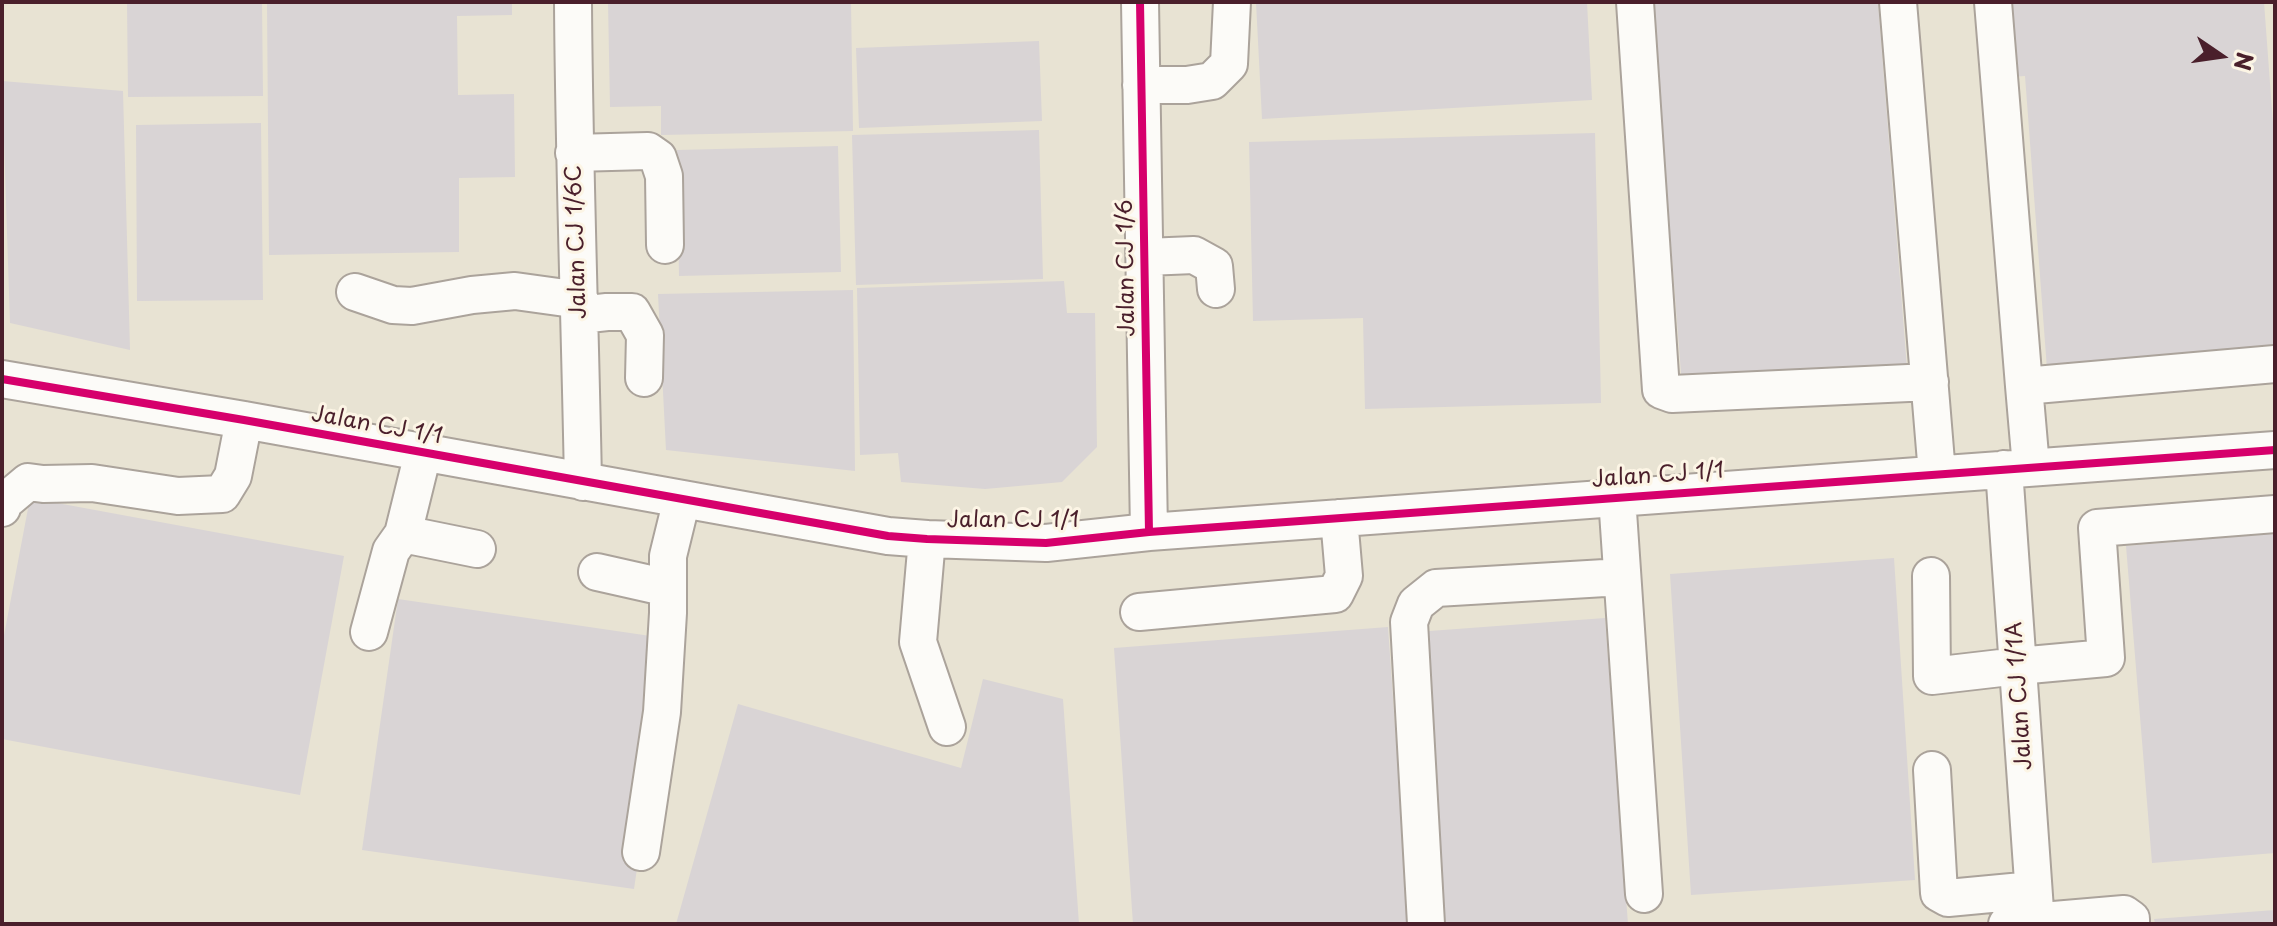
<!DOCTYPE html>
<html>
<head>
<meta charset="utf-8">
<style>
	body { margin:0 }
	#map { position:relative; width:2277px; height:926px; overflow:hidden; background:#e8e3d3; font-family:"Playpen Sans",sans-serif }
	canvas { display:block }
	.frame { position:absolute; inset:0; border:4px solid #4a1f2b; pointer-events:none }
	.north { position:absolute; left:2181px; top:16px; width:80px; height:80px; -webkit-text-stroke:6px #fcf5e5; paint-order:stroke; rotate:103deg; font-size:22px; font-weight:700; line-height:32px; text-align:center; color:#4a1f2b }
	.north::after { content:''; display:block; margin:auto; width:28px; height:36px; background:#4a1f2b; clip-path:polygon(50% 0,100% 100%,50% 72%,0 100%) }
</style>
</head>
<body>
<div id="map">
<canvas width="2277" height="926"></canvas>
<div class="frame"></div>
<div class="north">N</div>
</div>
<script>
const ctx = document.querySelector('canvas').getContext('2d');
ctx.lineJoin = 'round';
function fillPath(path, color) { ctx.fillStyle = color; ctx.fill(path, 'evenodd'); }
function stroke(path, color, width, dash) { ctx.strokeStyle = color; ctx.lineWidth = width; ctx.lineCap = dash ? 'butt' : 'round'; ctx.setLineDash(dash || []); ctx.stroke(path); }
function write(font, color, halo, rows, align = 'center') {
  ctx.font = font + ' "Playpen Sans",sans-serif'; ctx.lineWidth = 6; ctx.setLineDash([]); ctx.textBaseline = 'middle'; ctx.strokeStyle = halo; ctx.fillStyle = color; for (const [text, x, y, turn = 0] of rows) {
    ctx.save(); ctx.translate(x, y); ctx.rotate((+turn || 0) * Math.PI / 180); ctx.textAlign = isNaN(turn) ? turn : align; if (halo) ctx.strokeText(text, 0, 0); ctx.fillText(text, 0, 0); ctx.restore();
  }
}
const building = new Path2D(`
	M 127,2 L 262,2 L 263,96 L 128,97 Z
	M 267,2 L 512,2 L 512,15 L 457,16 L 458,95 L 514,94 L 515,177 L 459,178 L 459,252 L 269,255 Z
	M 608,2 L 851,2 L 853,131 L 661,135 L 661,106 L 610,107 Z
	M 1256,2 L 1587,2 L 1592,100 L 1262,119 Z
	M 1652,2 L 1878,2 L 1907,368 L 1682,386 Z
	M 2002,2 L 2264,2 L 2275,151 L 2275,351 L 2047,369 L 2025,76 L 2008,77 Z
	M 1039,41 L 1042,121 L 859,128 L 856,48 Z
	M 2,81 L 123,91 L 130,350 L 10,323 Z
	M 261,123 L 263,300 L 137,301 L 136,125 Z
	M 1039,130 L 1043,279 L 856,285 L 852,135 Z
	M 1595,133 L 1601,403 L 1365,409 L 1363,318 L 1253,321 L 1249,142 Z
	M 838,146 L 841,272 L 679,276 L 677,150 Z
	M 1064,281 L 1067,313 L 1095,313 L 1097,447 L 1062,482 L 985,489 L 901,482 L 898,453 L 860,455 L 857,288 Z
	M 853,290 L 855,471 L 666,450 L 658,294 Z
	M 30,498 L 344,556 L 300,795 L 2,739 L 2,646 Z
	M 2275,533 L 2275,853 L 2152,863 L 2126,546 Z
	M 1894,558 L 1915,880 L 1691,895 L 1670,574 Z
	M 398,599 L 671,639 L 634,889 L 362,850 Z
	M 1605,618 L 1628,924 L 1438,924 L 1416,632 Z
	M 1388,627 L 1409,924 L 1133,924 L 1114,648 Z
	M 983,679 L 1063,699 L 1079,924 L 676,924 L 738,704 L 961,768 Z
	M 2275,910 L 2275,924 L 2155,924 L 2154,919 Z`);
const minor = new Path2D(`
	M 573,2 C 574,162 580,322 583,482
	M 1140,2 L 1149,532
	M 1635,2 L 1661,390 L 1672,394 L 1930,382
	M 1898,2 L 1937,474
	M 1993,2 L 2024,386
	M 1141,85 L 1187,85 L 1212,81 L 1229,64 L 1232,2
	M 574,153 L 648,151 L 658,158 L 664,176 L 665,245
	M 1146,257 L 1194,255 L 1214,266 L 1216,289
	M 355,292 L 393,305 L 412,306 L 472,295 L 515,291 L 580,300
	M 580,315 L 607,312 L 632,312 L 645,335 L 644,378
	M 2,379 L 244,420 L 888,536 L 927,539 L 1046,543 L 1149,532 L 2275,450
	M 2031,467 L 2024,386 L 2275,364
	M 2004,469 L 2036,924
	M 1617,497 L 1644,894
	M 2,508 L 3,503 L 28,482 L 43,484 L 92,483 L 178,496 L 222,494 L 233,476 L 244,420
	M 403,534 L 477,549
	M 927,539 L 918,642 L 947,727
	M 597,572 L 668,588
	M 1931,576 L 1932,676 L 2018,666 L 2106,658 L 2097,528 L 2275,514
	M 1139,612 L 1335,594 L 1344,576 L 1339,518
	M 369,632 L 391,551 L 403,534 L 423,453
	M 1932,770 L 1939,893 L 1948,898 L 2033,890
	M 641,852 L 662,712 L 668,613 L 668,556 L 682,499
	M 1426,924 L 1409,622 L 1416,604 L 1436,588 L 1622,577
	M 2007,924 L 2124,914 L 2131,919 L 2131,924`);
const cycleway = new Path2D(`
	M 1140,2 L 1149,532
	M 2,379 L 244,420 L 888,536 L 927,539 L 1046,543 L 1149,532 L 2275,450`);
const streetNames = [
	["Jalan CJ 1/6C",577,242,-92],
	["Jalan CJ 1/6",1127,268,-91],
	["Jalan CJ 1/1",377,426,10],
	["Jalan CJ 1/1",1658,476,-4],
	["Jalan CJ 1/1",1013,521],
	["Jalan CJ 1/1A",2020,696,-94]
];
fillPath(building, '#d9d4d5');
stroke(minor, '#aba39b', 40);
stroke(minor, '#fcfbf8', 36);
stroke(cycleway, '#d6006c', 8);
write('22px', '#4a1f2b', '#fcf5e5', streetNames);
</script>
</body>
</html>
